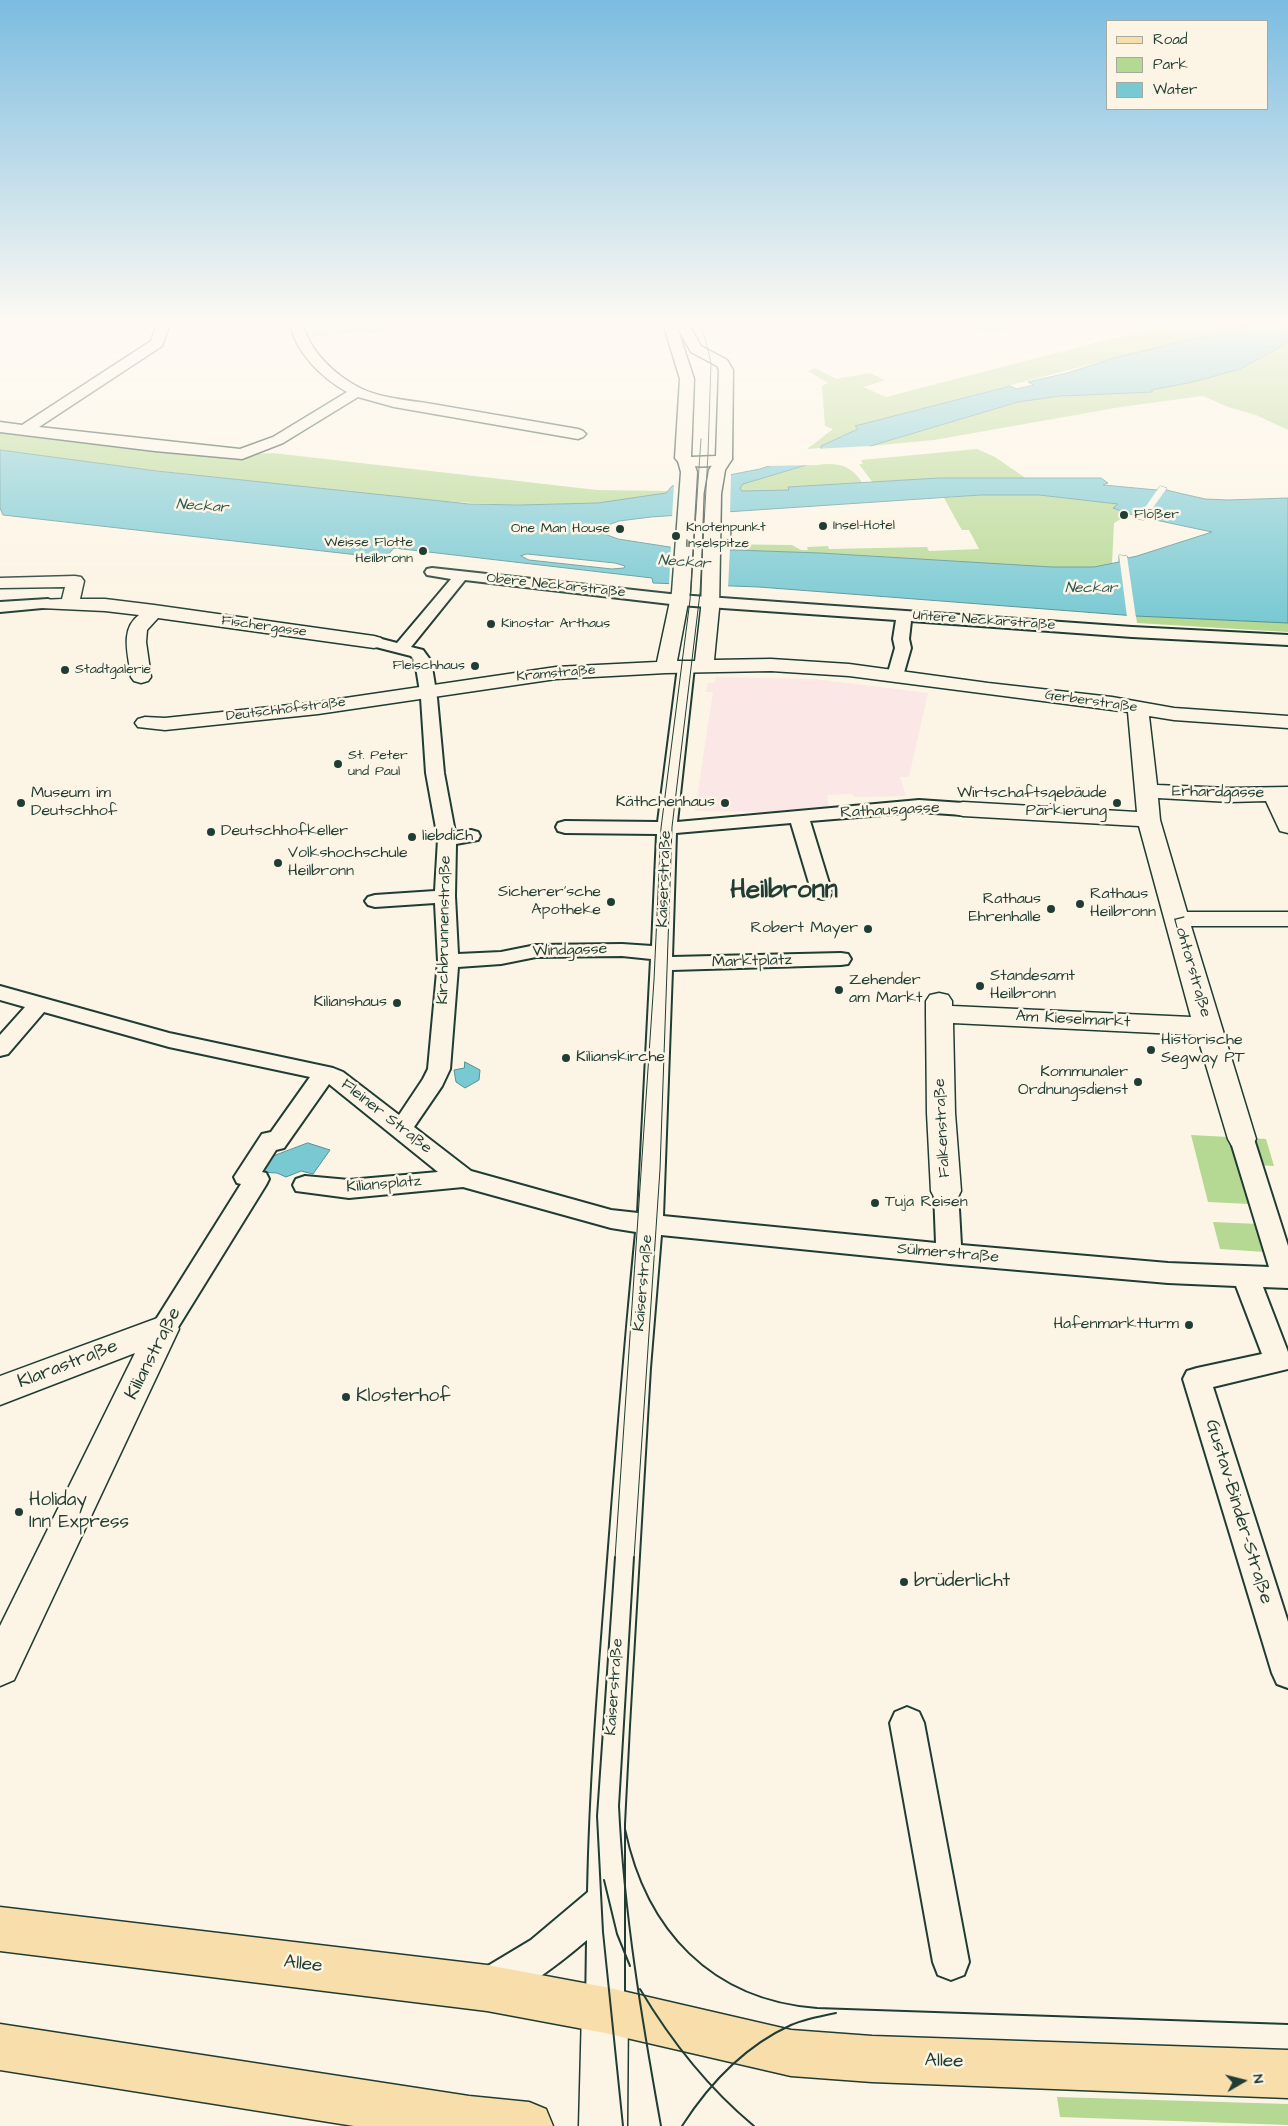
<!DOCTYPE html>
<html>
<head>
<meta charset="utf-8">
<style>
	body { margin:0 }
	#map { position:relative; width:1288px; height:2126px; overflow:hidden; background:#fcf5e5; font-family:"Architects Daughter",sans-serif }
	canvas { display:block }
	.legend { position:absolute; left:1106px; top:20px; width:162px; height:90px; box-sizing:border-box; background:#fcf5e5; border:1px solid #a4ab9e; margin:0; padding:6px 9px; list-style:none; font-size:15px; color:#1f3d34 }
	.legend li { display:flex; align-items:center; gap:10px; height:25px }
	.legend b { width:25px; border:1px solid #a4ab9e }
	.north { position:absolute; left:1218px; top:2056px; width:50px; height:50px; -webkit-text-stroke:4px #fcf5e5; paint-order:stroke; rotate:82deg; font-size:14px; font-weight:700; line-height:20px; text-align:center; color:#1f3d34 }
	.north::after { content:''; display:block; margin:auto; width:18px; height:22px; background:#1f3d34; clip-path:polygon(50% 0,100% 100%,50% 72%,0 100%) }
</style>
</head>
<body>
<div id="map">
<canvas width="1288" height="2126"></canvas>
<ul class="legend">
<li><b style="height:6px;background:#f8deab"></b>Road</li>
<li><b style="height:14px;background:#b5d892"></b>Park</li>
<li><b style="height:14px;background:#79c9d3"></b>Water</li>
</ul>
<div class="north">N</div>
</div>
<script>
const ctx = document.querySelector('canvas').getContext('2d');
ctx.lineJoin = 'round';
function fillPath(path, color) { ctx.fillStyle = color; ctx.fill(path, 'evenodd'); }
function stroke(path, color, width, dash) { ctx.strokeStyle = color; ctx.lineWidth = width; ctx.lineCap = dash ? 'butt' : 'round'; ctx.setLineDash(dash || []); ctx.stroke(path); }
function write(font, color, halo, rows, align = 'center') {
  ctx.font = font + ' "Architects Daughter",sans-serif'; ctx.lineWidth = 5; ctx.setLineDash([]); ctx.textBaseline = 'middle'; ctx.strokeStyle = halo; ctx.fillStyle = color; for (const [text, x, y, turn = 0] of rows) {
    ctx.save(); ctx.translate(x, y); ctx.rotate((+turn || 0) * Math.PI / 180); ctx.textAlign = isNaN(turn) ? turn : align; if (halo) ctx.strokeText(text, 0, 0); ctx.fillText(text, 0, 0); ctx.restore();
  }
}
const built = new Path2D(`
	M 716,677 L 815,679 L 928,693 L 909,777 L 900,777 L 906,796 L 854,797 L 852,794 L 827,795 L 829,810 L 798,812 L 785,811 L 786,814 L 765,815 L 764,812 L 695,811 L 713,692 L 706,692 L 708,683 L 714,683 Z`);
const green = new Path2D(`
	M 180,323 L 284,323 L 178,329 Z
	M 397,323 L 379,334 L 363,332 L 311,337 L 311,326 Z
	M 965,323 L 1035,323 L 990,334 Z
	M 1172,323 L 1260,323 L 1114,358 L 855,426 L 858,429 L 821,446 L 821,448 L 807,449 L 833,429 L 825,426 L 822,386 L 828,383 L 808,371 L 815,368 L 836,379 L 870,373 L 885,380 L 863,387 L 886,397 Z
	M 1288,341 L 1288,430 L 1256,415 L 1228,407 L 1203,396 L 1121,407 L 934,440 L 870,446 L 1018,402 L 1060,396 L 1163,388 L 1240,369 L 1282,346 Z
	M 0,428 L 236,455 L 273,453 L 597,490 L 668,491 L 667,493 C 643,496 619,502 595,503 C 497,510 399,497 301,487 C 200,476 100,464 0,450 Z
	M 977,449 L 995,457 L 1027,479 L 939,478 L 873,483 L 859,464 L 863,464 L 861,460 Z
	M 828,464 C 844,464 854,469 863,484 L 789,487 L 789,490 L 742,491 L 740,488 L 743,484 L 809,465 Z
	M 980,495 L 1039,495 L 1118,504 L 1113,508 L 1129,515 L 1114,523 L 1112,564 C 1066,574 1004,566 957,563 C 874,557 791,552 707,549 L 707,544 L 792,545 L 801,550 L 808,550 L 807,547 L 828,546 L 829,549 L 927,547 L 929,551 L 979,549 L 969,530 L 962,530 L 960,527 L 944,498 Z
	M 1136,616 L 1288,623 L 1288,632 L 1137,623 Z
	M 1191,1135 L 1266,1139 L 1274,1166 L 1238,1164 L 1249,1204 L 1208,1202 Z
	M 1213,1222 L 1258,1224 L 1265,1252 L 1220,1249 Z
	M 1057,2097 L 1288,2104 L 1288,2125 L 1060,2117 Z`);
const water = new Path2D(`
	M 1260,323 L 1288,323 L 1288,341 L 1282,346 L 1240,369 L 1193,382 L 1151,390 L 1153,392 L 1060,396 L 1018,402 L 743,484 L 740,488 L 742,491 L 789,490 L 788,487 L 939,478 L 1101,478 L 1108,483 L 1103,485 L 1157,490 L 1160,486 L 1167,488 L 1166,490 L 1205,499 L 1228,500 L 1288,498 L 1288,623 L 1136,616 L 759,587 L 653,583 L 652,578 L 394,548 L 385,558 L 3,515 L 0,508 L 0,450 L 157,471 L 469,504 L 519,505 L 598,503 L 666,493 L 672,486 L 760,469 L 821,449 L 821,446 L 858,429 L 855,426 L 1010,386 L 1017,389 L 1034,385 L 1028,382 L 1067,373 L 1114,358 ZM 981,495 L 1039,495 L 1118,504 L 1113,508 L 1138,517 L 1137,519 L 1144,520 L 1146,518 L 1212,532 L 1137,556 L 1128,558 L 1127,556 L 1119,555 L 1119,562 L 1094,567 L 1052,567 L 820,553 L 676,548 L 618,539 L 594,530 L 619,521 L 651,517 ZM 527,554 L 615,563 L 625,566 L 624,568 L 612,569 L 529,560 L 521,556 Z
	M 465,1062 L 480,1070 L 479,1080 L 465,1088 L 456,1082 L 454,1070 L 464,1068 Z
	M 308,1143 L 330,1150 L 313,1174 L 301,1171 L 286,1177 L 277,1173 L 259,1172 L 266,1159 Z`);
const pier = new Path2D(`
	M 870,446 L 871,448 L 818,465 L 764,466 L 813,449 Z
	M 731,473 L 730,514 L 672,518 L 674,483 Z
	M 1160,486 L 1167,488 L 1144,520 L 1137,519 Z
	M 671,545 L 730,548 L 728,589 L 669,586 Z
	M 1119,555 L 1127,556 L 1136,618 L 1127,617 Z`);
const pedestrian = new Path2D(`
	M 432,568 L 679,595 L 1132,627 L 1288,635 L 1288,645 L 1132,637 L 911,621 L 909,639 L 911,648 L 903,676 L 901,679 L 889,679 L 887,676 L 895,648 L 893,639 L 896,620 L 679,605 L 465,580 L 411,647 L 423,650 L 431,661 L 437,698 L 444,773 L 455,832 L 471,830 L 478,832 L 480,836 L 478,840 L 456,844 L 455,896 L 458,954 L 501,952 L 536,945 L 622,944 L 652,946 L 657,834 L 565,833 L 558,831 L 556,827 L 558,823 L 565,821 L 658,822 L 678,667 L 680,664 L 692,664 L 694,667 L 677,822 L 919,800 L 963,803 L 970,805 L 972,809 L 970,813 L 963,815 L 919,812 L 810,821 L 832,893 L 829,897 L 822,899 L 815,897 L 812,893 L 791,823 L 676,833 L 672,957 L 841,953 L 848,954 L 851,959 L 848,964 L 841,965 L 672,970 L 663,1216 L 936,1243 L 934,1191 L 937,1185 L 946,1182 L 955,1185 L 958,1191 L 961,1245 L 1168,1263 L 1269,1267 L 1230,1139 L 1234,1133 L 1242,1131 L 1250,1133 L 1254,1139 L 1288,1246 L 1288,1288 L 1263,1287 L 1288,1352 L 1288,1369 L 1213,1387 L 1288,1622 L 1288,1688 L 1277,1684 L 1272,1673 L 1183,1379 L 1187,1371 L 1197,1368 L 1262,1354 L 1236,1286 L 1168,1283 L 949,1264 L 661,1235 L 650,1368 L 629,1726 L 624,1824 L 624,2010 L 618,2023 L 605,2029 L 592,2023 L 586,2010 L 587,1940 C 558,1965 525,1990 489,2005 L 476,1999 L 470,1986 L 476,1973 L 531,1940 L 588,1892 C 590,1790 598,1688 606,1586 C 615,1468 624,1350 636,1232 L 611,1228 L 463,1187 L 349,1198 L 296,1191 L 293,1185 L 296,1179 L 305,1176 L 349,1180 L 438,1172 L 329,1084 L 284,1148 L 276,1150 L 262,1172 L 266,1173 L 269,1179 L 266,1185 L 172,1337 L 163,1340 L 154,1337 L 150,1329 L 241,1184 L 237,1183 L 234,1177 L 262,1134 L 271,1132 L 310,1077 L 169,1047 L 44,1012 L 8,1054 L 0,1056 L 0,1035 L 25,1007 L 0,1000 L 0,986 L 169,1033 L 333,1068 L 343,1072 L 399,1115 L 423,1079 L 428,1069 L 438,961 L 435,903 L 375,907 L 368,905 L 365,901 L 368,897 L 375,895 L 435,891 L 438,839 L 426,773 L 421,698 L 415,661 L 411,656 L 368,645 L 366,642 L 368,639 L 374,637 L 397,643 L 451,579 L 427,575 L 425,572 L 427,569 ZM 622,956 L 651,959 L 638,1213 L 611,1210 L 471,1171 L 414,1127 L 442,1086 L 450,1069 L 458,967 L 501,964 L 536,957 Z
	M 48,599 L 53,601 L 56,604 L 53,607 L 0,612 L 0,602 Z
	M 907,1707 L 919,1712 L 924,1723 L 969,1962 L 964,1975 L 951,1980 L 938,1975 L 933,1962 L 890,1723 L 895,1712 Z`);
const minor = new Path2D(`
	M 157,323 L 170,323 L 162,346 L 39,427 L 240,449 L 273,437 L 347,392 C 322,378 295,352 290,323 L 303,323 C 308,351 337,377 362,389 C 384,399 409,400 432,404 C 481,412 529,421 578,429 L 583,431 L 586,434 L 583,437 L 578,439 L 394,407 L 358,397 L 283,443 L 242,459 L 155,451 L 0,432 L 0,422 L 22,425 L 151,341 Z
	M 724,454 L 730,456 L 732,459 L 725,470 L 721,494 L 719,609 L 714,660 L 771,659 L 849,664 L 988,683 L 1112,697 L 1174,708 L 1288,716 L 1288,728 L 1174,720 L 1149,716 L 1157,785 L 1230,788 L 1288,787 L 1288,833 L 1280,831 L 1266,801 L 1230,802 L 1158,798 L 1160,820 L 1187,912 L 1288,912 L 1288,926 L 1191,926 L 1256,1139 L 1252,1146 L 1242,1149 L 1232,1146 L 1228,1139 L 1197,1035 L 953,1023 L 955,1113 L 961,1191 L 957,1199 L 946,1202 L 935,1199 L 931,1191 L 927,1113 L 926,1014 L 926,1001 L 930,995 L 939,993 L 948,995 L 952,1001 L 952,1006 L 1191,1017 L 1139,826 L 963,816 L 955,814 L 952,809 L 955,804 L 963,802 L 1137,812 L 1128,712 L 849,676 L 771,671 L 666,673 L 556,679 L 318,714 L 165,730 L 138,727 L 135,723 L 138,719 L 145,717 L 165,718 L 318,702 L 556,667 L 657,662 L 672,592 L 681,472 L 678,461 L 680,458 L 692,458 L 697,472 L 690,592 L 677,661 L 695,661 L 701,609 L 705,494 L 709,470 L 718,456 Z
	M 75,576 L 81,577 L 84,581 L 80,599 L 105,599 L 154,605 L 374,636 L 381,638 L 384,642 L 381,646 L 374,648 L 158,618 L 147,630 L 146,642 L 151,677 L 148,681 L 141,683 L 134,681 L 131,677 C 129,656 119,630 139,615 L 105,611 L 41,608 L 39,604 L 41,600 L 62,599 L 65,587 L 0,588 L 0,578 Z
	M 163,1316 L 175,1320 L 179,1329 L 14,1680 L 0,1686 L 0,1626 L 135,1353 L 0,1405 L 0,1376 Z
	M 605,1987 L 621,1994 L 628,2010 L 627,2126 L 579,2126 L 582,2010 L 589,1994 Z`);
const tertiary = new Path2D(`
	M 663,323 L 688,323 L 701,346 L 727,360 L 733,370 L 732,459 L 730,462 C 713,467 697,468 680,464 L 675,458 L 680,379 ZM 677,327 L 691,352 L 717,366 L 719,370 L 716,456 L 691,457 L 694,379 Z`);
const primary = new Path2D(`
	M 0,1907 L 487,1965 L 605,1987 L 791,2030 L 872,2036 L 1288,2050 L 1288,2098 L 872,2082 L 791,2076 L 605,2033 L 487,2011 L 0,1951 Z
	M 0,2024 L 469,2096 L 529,2102 L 546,2109 L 553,2126 L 354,2126 L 0,2070 Z`);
const tramFar1 = new Path2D(`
	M 615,1558 L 654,980 L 661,828 L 690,600 L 701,439
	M 634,1558 L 660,1169 L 672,827 L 700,593 L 708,454 L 711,363 L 705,338 L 698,323`);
const tram = new Path2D(`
	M 615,1557 L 597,1816 L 603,1932 L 623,2126
	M 634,1557 L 619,1806 C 624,1914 642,2020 661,2126
	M 625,1829 C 646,1930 711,2000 817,2008 L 1288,2024
	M 604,1880 L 617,1934 L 630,1966
	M 640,1989 C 671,2041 707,2087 754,2126
	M 682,2126 C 709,2084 745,2046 791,2025 C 805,2019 821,2016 836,2013`);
const markers = [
	[1124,515,5,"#1f3d34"],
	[823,526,5,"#1f3d34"],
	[620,529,5,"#1f3d34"],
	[676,536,5,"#1f3d34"],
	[423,551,5,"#1f3d34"],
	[491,624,5,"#1f3d34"],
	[475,666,5,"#1f3d34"],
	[65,670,5,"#1f3d34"],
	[338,764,5,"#1f3d34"],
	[21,803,5,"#1f3d34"],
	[725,803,5,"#1f3d34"],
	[1117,803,5,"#1f3d34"],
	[211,832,5,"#1f3d34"],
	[412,837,5,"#1f3d34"],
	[278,863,5,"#1f3d34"],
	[611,902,5,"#1f3d34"],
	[1080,904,5,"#1f3d34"],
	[1051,909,5,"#1f3d34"],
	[868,929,5,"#1f3d34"],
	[980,986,5,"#1f3d34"],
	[839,990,5,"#1f3d34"],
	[397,1003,5,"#1f3d34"],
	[1151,1050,5,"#1f3d34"],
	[566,1058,5,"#1f3d34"],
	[1138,1082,5,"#1f3d34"],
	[875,1203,5,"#1f3d34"],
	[1189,1325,5,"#1f3d34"],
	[346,1397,5,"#1f3d34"],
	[19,1512,5,"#1f3d34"],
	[904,1582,5,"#1f3d34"]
];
const farPoinames = [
	["Flößer",1134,515],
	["Insel-Hotel",833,526],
	["Knotenpunkt",686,528],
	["Inselspitze",686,544],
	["One Man House",610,529,"right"],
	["Weisse Flotte",413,543,"right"],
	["Heilbronn",413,559,"right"],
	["Kinostar Arthaus",501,624],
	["Fleischhaus",465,666,"right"],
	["Stadtgalerie",75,670],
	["St. Peter",348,756],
	["und Paul",348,772]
];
const farStreetnames = [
	["Obere Neckarstraße",556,586,6],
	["Untere Neckarstraße",984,621,4],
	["Fischergasse",264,627,8],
	["Kramstraße",556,674,-5],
	["Gerberstraße",1091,702,8],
	["Deutschhofstraße",286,710,-7]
];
const farWaternames = [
	["Neckar",202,507,4],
	["Neckar",684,563,4],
	["Neckar",1091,589]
];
const streetNames = [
	["Erhardgasse",1218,793,1],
	["Rathausgasse",890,811,-3],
	["Kaiserstraße",665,879,-88],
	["Kirchbrunnenstraße",445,930,-89],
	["Windgasse",570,951,-2],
	["Marktplatz",752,962,-2],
	["Lohtorstraße",1191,967,74],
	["Am Kieselmarkt",1073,1020,3],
	["Fleiner Straße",386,1117,38],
	["Falkenstraße",943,1128,-93],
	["Kiliansplatz",384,1185,-5],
	["Sülmerstraße",948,1254,5],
	["Kaiserstraße",644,1283,-85],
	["Kaiserstraße",615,1687,-86]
];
const poiNames = [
	["Museum im",31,794],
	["Deutschhof",31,812],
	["Wirtschaftsgebäude",1107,794,"right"],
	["Parkierung",1107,812,"right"],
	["Käthchenhaus",715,803,"right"],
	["Deutschhofkeller",221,832],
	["liebdich",422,837],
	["Volkshochschule",288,854],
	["Heilbronn",288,872],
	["Sicherer'sche",601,893,"right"],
	["Apotheke",601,911,"right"],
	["Rathaus",1090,895],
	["Heilbronn",1090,913],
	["Rathaus",1041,900,"right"],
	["Ehrenhalle",1041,918,"right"],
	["Robert Mayer",858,929,"right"],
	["Standesamt",990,977],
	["Heilbronn",990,995],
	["Zehender",849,981],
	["am Markt",849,999],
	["Kilianshaus",387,1003,"right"],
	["Historische",1161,1041],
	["Segway PT",1161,1059],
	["Kilianskirche",576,1058],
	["Kommunaler",1128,1073,"right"],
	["Ordnungsdienst",1128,1091,"right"],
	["Tuja Reisen",885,1203],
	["Hafenmarktturm",1179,1325,"right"]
];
const nearStreetnames = [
	["Kilianstraße",154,1354,-63],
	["Klarastraße",68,1365,-21],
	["Gustav-Binder-Straße",1238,1512,73],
	["Allee",303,1965,7],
	["Allee",944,2062,2]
];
const nearPoinames = [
	["Klosterhof",356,1397],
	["Holiday",29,1501],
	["Inn Express",29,1523],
	["brüderlicht",914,1582]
];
const townNames = [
	["Heilbronn",784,892]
];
fillPath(built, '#fae7e6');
fillPath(green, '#b5d892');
fillPath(water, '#79c9d3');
stroke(water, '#559193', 1);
fillPath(pier, '#fcf5e5');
stroke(pedestrian, '#1f3d34', 4);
stroke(minor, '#1f3d34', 3);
stroke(tertiary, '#1f3d34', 3);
stroke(primary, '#1f3d34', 3);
fillPath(pedestrian, '#fcf5e5');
fillPath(minor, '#fcf5e5');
fillPath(tertiary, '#fcf5e5');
fillPath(primary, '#f8deab');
stroke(tramFar1, '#1f3d34', 1);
stroke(tram, '#1f3d34', 2);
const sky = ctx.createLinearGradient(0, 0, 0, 621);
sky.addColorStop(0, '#7bbce0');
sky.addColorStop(0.52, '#fefaf3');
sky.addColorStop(1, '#fefaf300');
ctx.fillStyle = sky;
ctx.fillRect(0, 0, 1288, 621);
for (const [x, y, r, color] of markers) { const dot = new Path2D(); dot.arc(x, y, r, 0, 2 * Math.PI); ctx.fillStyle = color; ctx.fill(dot); stroke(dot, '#fcf5e5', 2); }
write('14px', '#1f3d34', '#fcf5e5', farPoinames, 'left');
write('14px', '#1f3d34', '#fcf5e5', farStreetnames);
write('italic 15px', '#315954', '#fcf5e5', farWaternames);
write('16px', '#1f3d34', '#fcf5e5', streetNames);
write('16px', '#1f3d34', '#fcf5e5', poiNames, 'left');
write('19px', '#1f3d34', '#fcf5e5', nearStreetnames);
write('19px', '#1f3d34', '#fcf5e5', nearPoinames, 'left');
write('bold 26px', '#1f3d34', '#fcf5e5', townNames);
</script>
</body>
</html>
